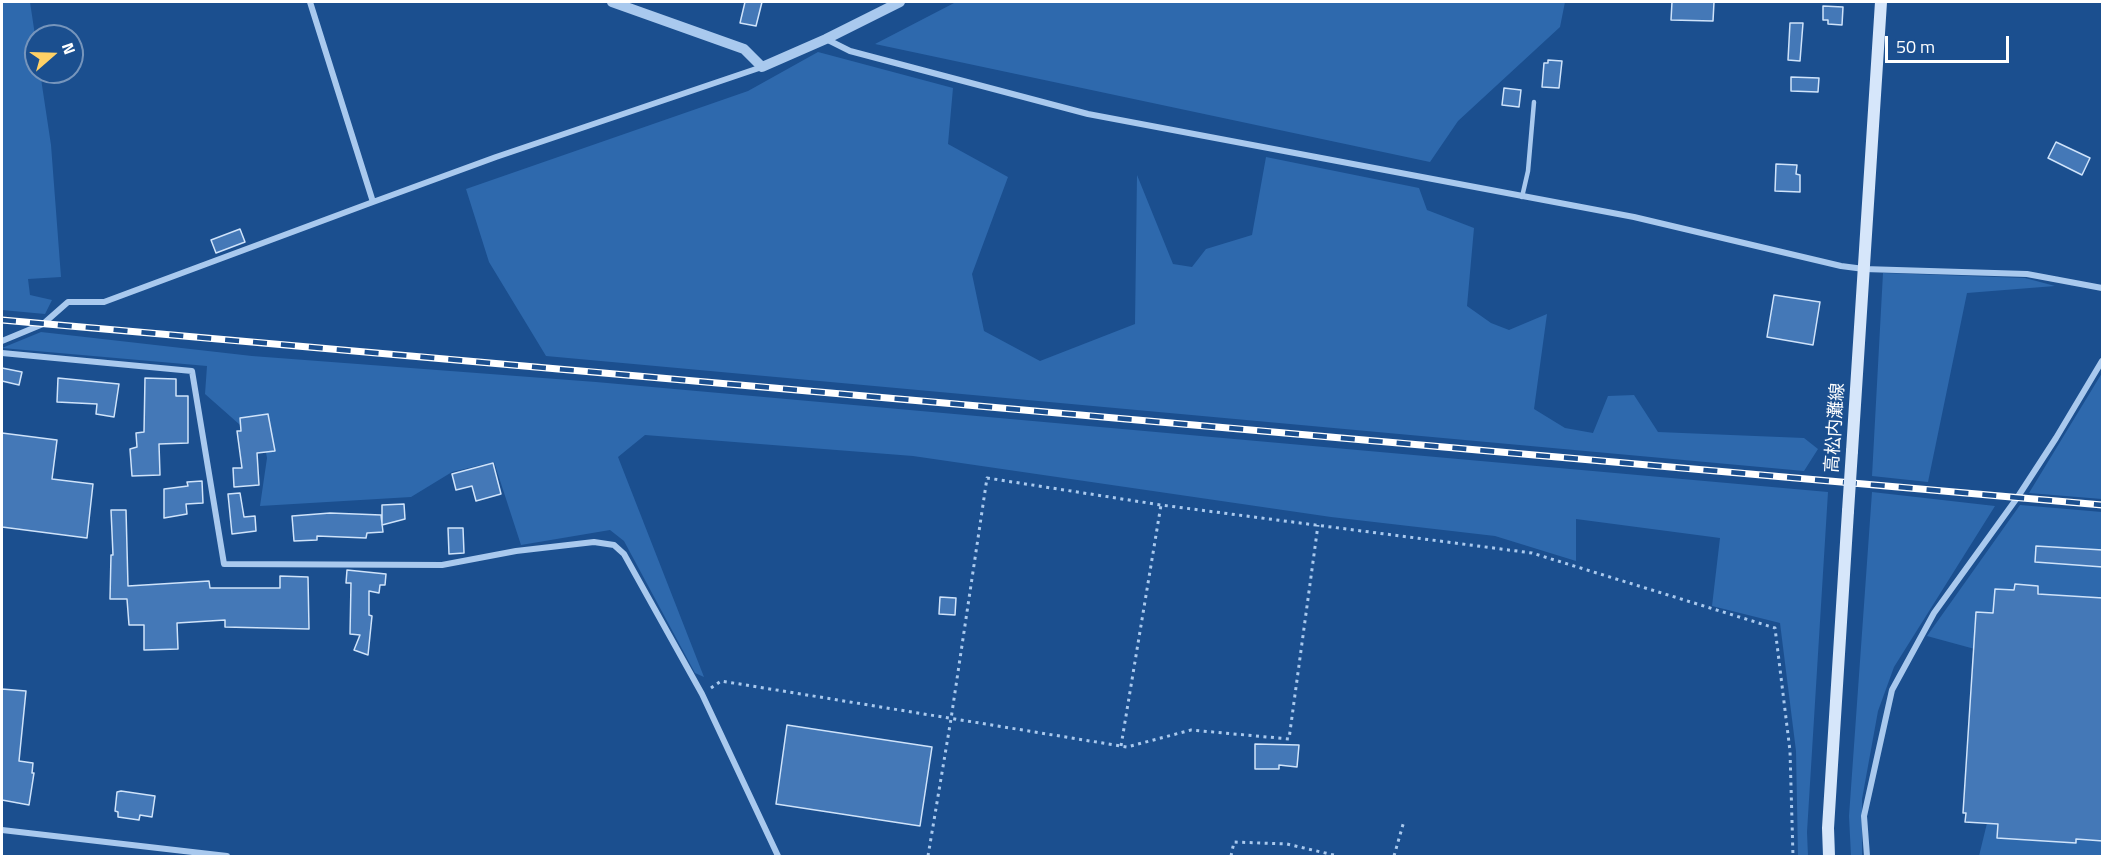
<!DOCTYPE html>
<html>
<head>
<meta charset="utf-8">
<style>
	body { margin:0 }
	#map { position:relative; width:2104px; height:858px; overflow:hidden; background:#1b4f8f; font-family:"Titillium Web",sans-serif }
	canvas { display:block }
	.frame { position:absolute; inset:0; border:3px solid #fff; pointer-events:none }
	.north { position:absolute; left:24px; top:24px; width:60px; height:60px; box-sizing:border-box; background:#1b4f8f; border:2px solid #7695bc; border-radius:50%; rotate:70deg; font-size:16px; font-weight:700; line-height:24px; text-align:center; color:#fff }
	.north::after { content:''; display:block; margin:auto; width:21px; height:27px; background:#ffd166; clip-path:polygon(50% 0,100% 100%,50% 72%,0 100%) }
	.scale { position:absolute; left:1885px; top:36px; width:124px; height:27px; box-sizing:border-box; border:3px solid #fff; border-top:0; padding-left:8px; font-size:18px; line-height:21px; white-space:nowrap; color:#fff; -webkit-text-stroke:4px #1b4f8f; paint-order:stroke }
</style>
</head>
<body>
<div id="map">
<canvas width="2104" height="858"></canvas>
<div class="frame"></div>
<div class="north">N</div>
<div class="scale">50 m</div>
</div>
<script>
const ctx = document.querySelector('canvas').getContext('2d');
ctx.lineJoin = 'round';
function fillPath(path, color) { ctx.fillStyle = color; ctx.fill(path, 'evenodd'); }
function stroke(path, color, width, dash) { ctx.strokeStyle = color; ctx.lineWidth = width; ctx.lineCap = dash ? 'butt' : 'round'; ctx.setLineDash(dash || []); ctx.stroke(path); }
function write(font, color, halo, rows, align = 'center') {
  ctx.font = font + ' "Titillium Web","Noto Sans JP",sans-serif'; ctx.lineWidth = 5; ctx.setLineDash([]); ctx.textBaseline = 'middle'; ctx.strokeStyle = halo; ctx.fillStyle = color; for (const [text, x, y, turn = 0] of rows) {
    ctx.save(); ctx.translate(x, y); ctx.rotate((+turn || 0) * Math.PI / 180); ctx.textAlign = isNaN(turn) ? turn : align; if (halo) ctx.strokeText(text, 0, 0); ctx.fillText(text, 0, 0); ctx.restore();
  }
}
const green = new Path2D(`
	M 2,2 L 30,2 L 36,42 L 36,72 L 40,72 L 51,145 L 61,277 L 28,279 L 30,295 L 52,300 L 45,314 L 2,310 Z
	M 956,2 L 1565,2 L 1560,27 L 1458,121 L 1430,162 L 875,44 Z
	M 818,52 L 953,88 L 948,144 L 1008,177 L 972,274 L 984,331 L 1040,361 L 1135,324 L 1137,175 L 1173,264 L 1192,267 L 1206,249 L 1252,235 L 1266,157 L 1419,188 L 1427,210 L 1474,228 L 1467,306 L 1491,323 L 1509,330 L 1547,314 L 1534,409 L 1565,428 L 1593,433 L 1608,396 L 1634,395 L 1658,432 L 1804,438 L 1818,449 L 1804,471 L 546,356 L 489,262 L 466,189 L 748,91 Z
	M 1883,273 L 2025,278 L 2055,286 L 1967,293 L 1928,482 L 1872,476 Z
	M 41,332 L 252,356 L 596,382 L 1828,492 L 1807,832 L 1808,856 L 1798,856 L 1796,751 L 1780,623 L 1712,606 L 1720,538 L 1576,519 L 1576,561 L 1495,536 L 1331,517 L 913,456 L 645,435 L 618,457 L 704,677 L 695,673 L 624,541 L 610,530 L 521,545 L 494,462 L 452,472 L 411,497 L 260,506 L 267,458 L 265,447 L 205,394 L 207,366 L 2,348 Z
	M 2102,373 L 2102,499 L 2029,493 Z
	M 1872,492 L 1995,506 L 1894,667 L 1878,711 L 1862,799 L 1862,856 L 1851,856 L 1849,816 Z
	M 2020,505 L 2102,512 L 2102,856 L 1979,856 L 2026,663 L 1927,636 Z`);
const building = new Path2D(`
	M 745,2 L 762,2 L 756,26 L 740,23 Z
	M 1672,2 L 1714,2 L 1713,21 L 1671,20 Z
	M 1823,6 L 1843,7 L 1842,25 L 1828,24 L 1828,20 L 1823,20 Z
	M 1790,23 L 1803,23 L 1800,61 L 1788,60 Z
	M 1548,60 L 1562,61 L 1559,88 L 1542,87 L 1544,63 L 1548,63 Z
	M 1791,77 L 1819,78 L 1818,92 L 1791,91 Z
	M 1504,88 L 1521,90 L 1519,107 L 1502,105 Z
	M 2056,142 L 2090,158 L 2082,175 L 2048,158 Z
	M 1776,164 L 1797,165 L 1796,174 L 1800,175 L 1800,192 L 1775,191 Z
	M 240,229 L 245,242 L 216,253 L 211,240 Z
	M 1774,295 L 1820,302 L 1813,345 L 1767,337 Z
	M 2,368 L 22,372 L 19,385 L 2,381 Z
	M 58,378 L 119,384 L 114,417 L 96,414 L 97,404 L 57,402 Z
	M 145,378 L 176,379 L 176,396 L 188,396 L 188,443 L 159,444 L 160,475 L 132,476 L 130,449 L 137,447 L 136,433 L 144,432 Z
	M 268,414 L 275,451 L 257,453 L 259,485 L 234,487 L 233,468 L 242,468 L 237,431 L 241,431 L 240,418 Z
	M 2,433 L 57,440 L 52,479 L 93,484 L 87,538 L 2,527 Z
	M 493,463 L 501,494 L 476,501 L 472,486 L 456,490 L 452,474 Z
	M 202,481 L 203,503 L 186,504 L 187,514 L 164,518 L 164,489 L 188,486 L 187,482 Z
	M 240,493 L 244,517 L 255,516 L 256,531 L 232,534 L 228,494 Z
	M 404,504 L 405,519 L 382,525 L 382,505 Z
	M 111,510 L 126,510 L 128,586 L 209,581 L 210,588 L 280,588 L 280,576 L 308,577 L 309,629 L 225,627 L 225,620 L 177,623 L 178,649 L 144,650 L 144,625 L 129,625 L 127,599 L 110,599 L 111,555 L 113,555 Z
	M 330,513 L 381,515 L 383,532 L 367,533 L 366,538 L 317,536 L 317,540 L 294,541 L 292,516 Z
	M 448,528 L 463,528 L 464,553 L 449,554 Z
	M 2036,546 L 2103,550 L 2103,567 L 2035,562 Z
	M 347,570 L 386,574 L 385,585 L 380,585 L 379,593 L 369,591 L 369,615 L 372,616 L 368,655 L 354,650 L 360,635 L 350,634 L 351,583 L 346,583 Z
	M 2015,584 L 2038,586 L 2038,594 L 2103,598 L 2103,841 L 2076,839 L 2076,843 L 1997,838 L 1998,824 L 1965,822 L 1966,813 L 1963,813 L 1976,612 L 1993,613 L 1995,589 L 2014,590 Z
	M 940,597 L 956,598 L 955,615 L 939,614 Z
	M 2,689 L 26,691 L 19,761 L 33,763 L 32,773 L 34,773 L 29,805 L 2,800 Z
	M 787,725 L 932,747 L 920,826 L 776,804 Z
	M 1255,744 L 1299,745 L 1297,767 L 1279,765 L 1279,769 L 1255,769 Z
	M 121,791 L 155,796 L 152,817 L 140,815 L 139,820 L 118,817 L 118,812 L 115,811 L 117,792 Z`);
const path = new Path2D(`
	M 711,688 L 721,681 L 1127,747 L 1191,730 L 1289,739 L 1318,525
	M 1121,746 L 1161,505
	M 928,856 L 951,719 L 987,478 L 1161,505 L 1532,553 L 1775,628 L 1790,751 L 1793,856
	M 1231,856 L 1234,842 L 1287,844 L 1338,856
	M 1394,856 L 1404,821`);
const service = new Path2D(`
	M 1522,197 L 1528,171 L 1534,102`);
const minor = new Path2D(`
	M 826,39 L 850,51 L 1088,114 L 1634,217 L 1841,266 L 1864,269 L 2027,274 L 2102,288
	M 373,202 L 496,157 L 762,67
	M 2,341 L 43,324 L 68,302 L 104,302 L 373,202 L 310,2
	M 2,353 L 192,371 L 224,564 L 442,565 L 516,551 L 594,542 L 614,545 L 624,554 L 702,694 L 778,856
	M 2,830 L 227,856
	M 1867,856 L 1864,816 L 1892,690 L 1934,613 L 2017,498 L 2056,438 L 2102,361`);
const tertiary = new Path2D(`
	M 612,2 L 744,49 L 762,67 L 826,39 L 900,2`);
const secondary = new Path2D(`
	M 1852,451 L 1881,2
	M 1829,856 L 1828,828 L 1848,511`);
const rail = new Path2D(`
	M 2,320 L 2102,505`);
const secondaryBridge = new Path2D(`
	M 1848,511 L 1852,451`);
const streetNames = [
	["高松内灘線",1836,428,-86]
];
fillPath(green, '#2e69ad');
fillPath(building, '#4478b7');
stroke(building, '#cfe3fa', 1.5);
stroke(path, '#a9c9ee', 3, [3, 4.5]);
stroke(service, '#a9c9ee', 4.5);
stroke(minor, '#a9c9ee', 6);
stroke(tertiary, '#a9c9ee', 10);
stroke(secondary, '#d6e6fa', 12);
stroke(rail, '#fff', 7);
stroke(rail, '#1b4f8f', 4.5, [14]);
stroke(secondaryBridge, '#d6e6fa', 12);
write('18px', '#fff', '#1b4f8f', streetNames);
</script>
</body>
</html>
